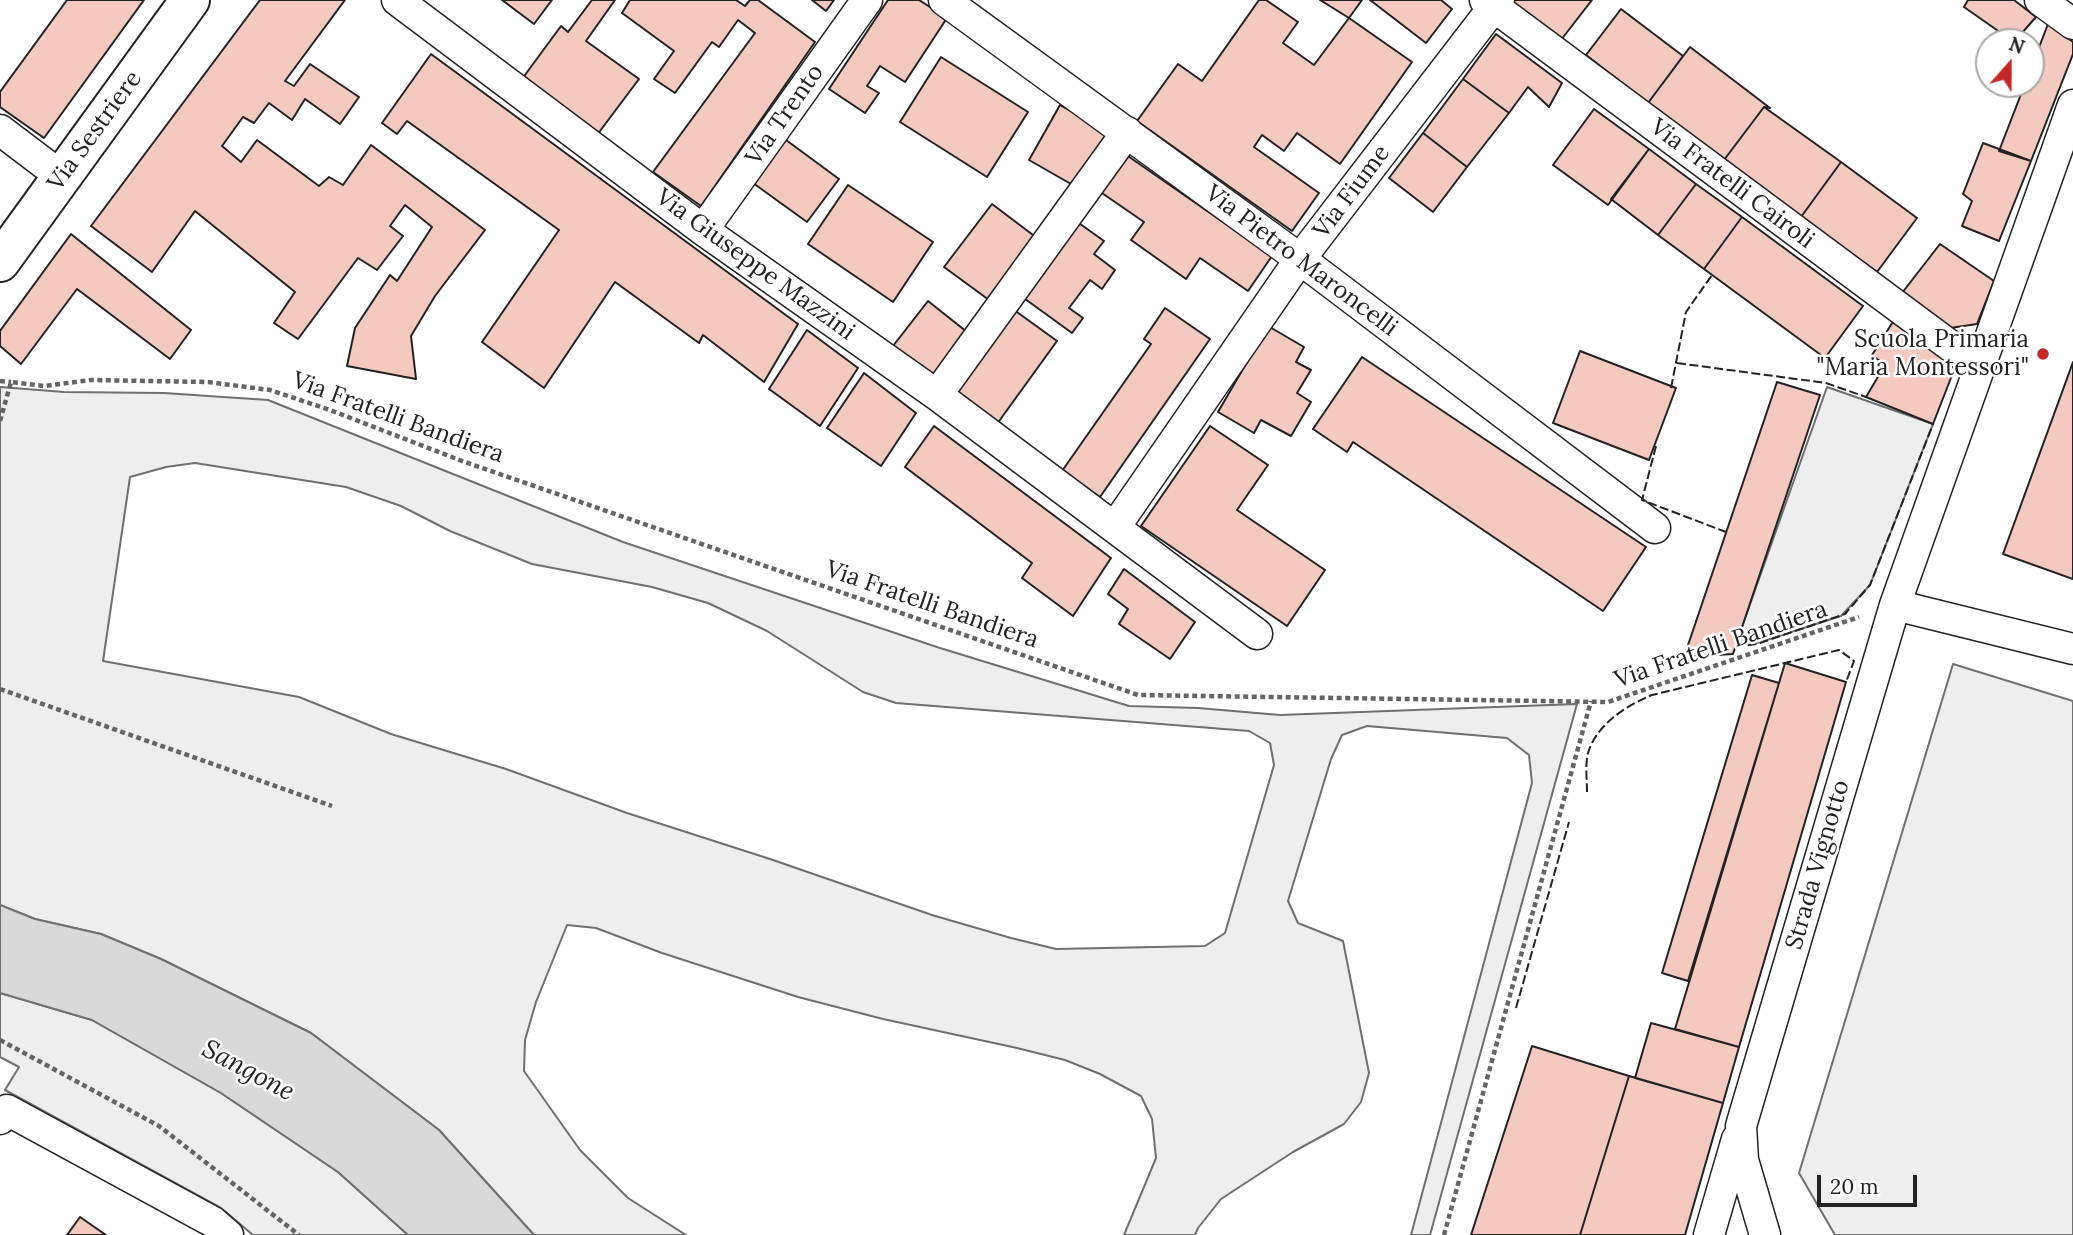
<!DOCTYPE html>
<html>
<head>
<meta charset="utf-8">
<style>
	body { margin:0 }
	#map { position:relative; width:2073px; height:1235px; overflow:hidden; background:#fff; font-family:Lora,serif }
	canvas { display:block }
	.north { position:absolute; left:1975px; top:28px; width:70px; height:70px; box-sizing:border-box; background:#fff; border:2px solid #a7a7a7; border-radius:50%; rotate:21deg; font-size:19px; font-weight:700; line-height:28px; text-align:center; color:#222 }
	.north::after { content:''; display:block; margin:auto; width:24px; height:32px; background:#c62828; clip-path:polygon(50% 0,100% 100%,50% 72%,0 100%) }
	.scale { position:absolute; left:1817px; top:1175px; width:100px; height:32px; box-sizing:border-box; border:4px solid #222; border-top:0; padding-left:9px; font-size:21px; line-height:24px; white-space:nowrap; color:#222; -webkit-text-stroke:5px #fff; paint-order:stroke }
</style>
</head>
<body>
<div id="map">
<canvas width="2073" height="1235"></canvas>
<div class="north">N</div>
<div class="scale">20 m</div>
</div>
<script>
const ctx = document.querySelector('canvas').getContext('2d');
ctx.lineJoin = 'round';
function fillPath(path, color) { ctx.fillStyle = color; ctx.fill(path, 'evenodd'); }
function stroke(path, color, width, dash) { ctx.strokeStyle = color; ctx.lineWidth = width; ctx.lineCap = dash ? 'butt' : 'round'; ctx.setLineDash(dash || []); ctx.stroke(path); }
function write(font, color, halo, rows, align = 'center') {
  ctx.font = font + ' Lora,serif'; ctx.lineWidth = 5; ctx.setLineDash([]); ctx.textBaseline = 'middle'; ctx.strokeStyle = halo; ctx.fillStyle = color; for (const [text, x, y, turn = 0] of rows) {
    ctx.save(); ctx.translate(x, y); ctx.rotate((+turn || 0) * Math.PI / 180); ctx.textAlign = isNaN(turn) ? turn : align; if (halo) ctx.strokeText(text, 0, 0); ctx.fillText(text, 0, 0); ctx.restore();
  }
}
const green = new Path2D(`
	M 0,387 L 64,392 L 164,393 L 268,400 L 623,542 L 940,648 L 1129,706 L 1198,708 L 1280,715 L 1577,704 L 1430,1235 L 1411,1235 L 1532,783 L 1529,755 L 1507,738 L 1367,726 L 1342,735 L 1331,759 L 1288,901 L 1298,923 L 1343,941 L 1369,1073 L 1361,1102 L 1344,1124 L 1293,1152 L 1221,1199 L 1198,1228 L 1195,1235 L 1124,1235 L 1156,1158 L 1152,1119 L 1141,1096 L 1100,1074 L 1065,1060 L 1017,1048 L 883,1019 L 798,997 L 662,953 L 596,928 L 567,925 L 536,1002 L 525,1040 L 524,1071 L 580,1150 L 628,1198 L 686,1235 L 534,1235 L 439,1130 L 311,1033 L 161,959 L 101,934 L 35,919 L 0,905 ZM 195,463 L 346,487 L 401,506 L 450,531 L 532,564 L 652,587 L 708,603 L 767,631 L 863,692 L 896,703 L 1249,731 L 1270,743 L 1274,765 L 1225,933 L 1205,946 L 1056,949 L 1011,938 L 932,915 L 770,859 L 627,813 L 506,769 L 391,734 L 299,697 L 103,661 L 130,477 L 166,467 Z
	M 1827,387 L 1933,424 L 1870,585 L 1841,616 L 1754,644 L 1737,641 Z
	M 1953,664 L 2073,701 L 2073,1235 L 1835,1235 L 1799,1173 Z
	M 0,993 L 92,1020 L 221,1093 L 338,1172 L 408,1235 L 253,1235 L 221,1208 L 5,1090 L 19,1067 L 0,1057 Z`);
const water = new Path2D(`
	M 0,905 L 35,919 L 101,934 L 161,959 L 311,1033 L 439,1130 L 534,1235 L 408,1235 L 338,1172 L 221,1093 L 92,1020 L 0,993 Z`);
const building = new Path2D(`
	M 67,0 L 144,0 L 44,138 L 0,107 L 0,92 Z
	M 260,0 L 345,0 L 285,81 L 294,86 L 310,64 L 359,97 L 340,124 L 305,99 L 292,120 L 269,103 L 254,123 L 243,117 L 222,146 L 241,162 L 257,140 L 319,186 L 329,177 L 343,185 L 371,145 L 485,230 L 435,296 L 411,336 L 416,379 L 347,366 L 355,328 L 390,275 L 397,281 L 432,227 L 405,205 L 390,226 L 403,236 L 377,270 L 358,258 L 298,339 L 274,323 L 295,292 L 195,211 L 152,272 L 91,226 Z
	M 502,0 L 552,0 L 534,24 Z
	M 592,0 L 615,0 L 586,41 L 639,79 L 597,135 L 522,79 L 561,26 L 568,32 Z
	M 630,0 L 736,0 L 745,6 L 750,0 L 758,0 L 815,42 L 701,206 L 653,172 L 755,33 L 738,20 L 719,47 L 712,42 L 675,93 L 654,79 L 674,51 L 622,13 Z
	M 812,0 L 834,0 L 826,11 Z
	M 888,0 L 919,0 L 947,18 L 905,82 L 880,66 L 867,86 L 879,93 L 865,113 L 829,89 Z
	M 1259,0 L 1266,0 L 1298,22 L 1283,43 L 1314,65 L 1349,18 L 1412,62 L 1340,164 L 1297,133 L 1284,151 L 1262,135 L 1254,147 L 1319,193 L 1292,231 L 1137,121 L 1178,64 L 1202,81 Z
	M 1320,0 L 1362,0 L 1349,18 Z
	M 1370,0 L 1441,0 L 1452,9 L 1426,43 Z
	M 1515,0 L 1592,0 L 1561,40 L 1512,3 Z
	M 1968,0 L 2014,0 L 2036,17 L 2014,42 L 1964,7 Z
	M 1621,9 L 1683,56 L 1648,103 L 1586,55 Z
	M 2048,24 L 2073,42 L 2073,54 L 2031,161 L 1999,151 L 2025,84 L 2031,84 L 2031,68 Z
	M 1496,34 L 1562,83 L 1549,107 L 1528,87 L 1509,113 L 1463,79 Z
	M 1690,47 L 1770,108 L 1764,107 L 1724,160 L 1648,103 Z
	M 431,54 L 798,324 L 764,382 L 703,335 L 699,343 L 615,282 L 544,388 L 482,342 L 559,230 L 407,121 L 397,134 L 382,123 Z
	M 941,57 L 1028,112 L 987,177 L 900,122 Z
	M 1463,79 L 1509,113 L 1467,167 L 1423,133 Z
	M 1060,105 L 1109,133 L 1078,188 L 1029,160 Z
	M 1764,107 L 1841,162 L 1801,217 L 1724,160 Z
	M 1594,109 L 1649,149 L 1608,205 L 1553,165 Z
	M 1423,133 L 1467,167 L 1433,212 L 1389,178 Z
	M 786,140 L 839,179 L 807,222 L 753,183 Z
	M 1983,143 L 2031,161 L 1999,241 L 1962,226 L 1972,201 L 1963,194 Z
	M 1649,149 L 1696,184 L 1658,235 L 1611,199 Z
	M 1125,154 L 1272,256 L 1248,291 L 1200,258 L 1186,279 L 1131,240 L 1144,222 L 1099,191 Z
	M 1841,162 L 1917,218 L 1877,272 L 1801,217 Z
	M 1696,184 L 1742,217 L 1704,269 L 1658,235 Z
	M 848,185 L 933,242 L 893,302 L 808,244 Z
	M 992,204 L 1037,238 L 989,300 L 944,267 Z
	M 1742,217 L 1863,306 L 1825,358 L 1704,269 Z
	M 1076,221 L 1104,241 L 1094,254 L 1115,270 L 1102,289 L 1090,280 L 1069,308 L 1083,318 L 1072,333 L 1021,296 Z
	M 71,234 L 191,330 L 170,359 L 77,289 L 21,364 L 0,346 L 0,331 Z
	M 1940,244 L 1994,281 L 1977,324 L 1950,328 L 1902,293 Z
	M 928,301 L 967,332 L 932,377 L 893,346 Z
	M 1010,307 L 1057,341 L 997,424 L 951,390 Z
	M 1165,308 L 1210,339 L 1100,497 L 1062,471 L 1151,344 L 1144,339 Z
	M 1896,317 L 1956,365 L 1933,424 L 1866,397 L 1885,365 L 1872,355 Z
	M 1268,326 L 1304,347 L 1296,362 L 1311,370 L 1297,393 L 1311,402 L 1291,436 L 1261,420 L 1254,433 L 1218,412 Z
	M 807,330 L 858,368 L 820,426 L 769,389 Z
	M 1580,351 L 1676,388 L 1649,460 L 1553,423 Z
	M 1362,357 L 1646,547 L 1603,611 L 1353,442 L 1347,452 L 1313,429 Z
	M 2073,362 L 2073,579 L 2003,554 Z
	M 864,373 L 916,413 L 881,466 L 827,428 Z
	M 1777,382 L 1820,395 L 1733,654 L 1684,657 Z
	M 934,426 L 1111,558 L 1073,616 L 1022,578 L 1032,563 L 905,467 Z
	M 1210,426 L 1268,465 L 1237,510 L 1325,570 L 1287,626 L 1141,526 Z
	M 1124,569 L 1195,622 L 1170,659 L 1119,624 L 1128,609 L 1108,594 Z
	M 1785,663 L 1846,682 L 1739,1047 L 1675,1029 Z
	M 1752,675 L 1779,683 L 1688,981 L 1662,973 Z
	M 1651,1023 L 1739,1047 L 1723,1103 L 1635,1078 Z
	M 1532,1046 L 1629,1076 L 1580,1235 L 1471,1235 Z
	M 1629,1076 L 1723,1103 L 1685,1235 L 1580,1235 Z
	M 80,1217 L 106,1235 L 67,1235 Z`);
const path = new Path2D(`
	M 0,381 L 11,382
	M 0,421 L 11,382 L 44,386 L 91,380 L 208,382 L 270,390 L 330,410 L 462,461 L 1138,695 L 1608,702 L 1859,617
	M 0,689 L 332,806
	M 0,1040 L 159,1126 L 299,1235
	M 1444,1235 L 1591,701`);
const street = new Path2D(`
	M 397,0 L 703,230 L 937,395 L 1257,634
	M 944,0 L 1300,259 L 1655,528
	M 1485,0 L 1979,367
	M 2040,0 L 2073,24
	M 0,130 L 62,177
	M 703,230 L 867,0
	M 937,395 L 1127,132
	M 1115,527 L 1300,259 L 1499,0
	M 1895,605 L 2073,649
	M 0,1119 L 7,1110 L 213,1222 L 228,1235
	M 1709,1235 L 1737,1139
	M 1765,1235 L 1743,1160 L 1741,1126 L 1895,605 L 2073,105`);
const secondary = new Path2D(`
	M 0,262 L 190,0`);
const fence = new Path2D(`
	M 1677,363 L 1826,383 L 1866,397
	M 1671,388 L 1686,312 L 1712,275
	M 1656,446 L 1642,500 L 1726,532
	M 1735,647 L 1757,644 L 1845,614 L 1870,585 L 1933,424
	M 1587,792 C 1587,780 1585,765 1588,753 C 1596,725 1627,705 1652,695 L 1839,650 L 1854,661 L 1846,682
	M 1516,1008 L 1569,822`);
const markers = [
	[2043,354,7,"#c62828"]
];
const streetNames = [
	["Via Trento",785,115,-55],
	["Via Sestriere",95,131,-54],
	["Via Fratelli Cairoli",1732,184,37],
	["Via Fiume",1352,192,-53],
	["Via Pietro Maroncelli",1301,261,37],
	["Via Giuseppe Mazzini",755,265,36],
	["Via Fratelli Bandiera",398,418,20],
	["Via Fratelli Bandiera",932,605,19],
	["Via Fratelli Bandiera",1721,645,-19],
	["Strada Vignotto",1818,865,-74]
];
const poiNames = [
	["Scuola Primaria",2029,340],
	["\"Maria Montessori\"",2029,368]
];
const waterNames = [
	["Sangone",248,1071,28]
];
fillPath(green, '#eee');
stroke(green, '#6f6f6f', 2);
fillPath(water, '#d9d9d9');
stroke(water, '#6f6f6f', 2);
fillPath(building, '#f3c9c0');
stroke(building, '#222', 2);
stroke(street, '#222', 33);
stroke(secondary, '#222', 42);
stroke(path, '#646464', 4.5, [5, 3.5]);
stroke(street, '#fff', 30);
stroke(secondary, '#fff', 38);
stroke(fence, '#222', 2, [9, 3.5]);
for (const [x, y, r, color] of markers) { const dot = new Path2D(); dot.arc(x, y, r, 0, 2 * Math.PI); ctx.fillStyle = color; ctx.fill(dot); stroke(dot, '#fff', 2.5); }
write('24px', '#222', '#fff', streetNames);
write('24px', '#222', '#fff', poiNames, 'right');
write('italic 26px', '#222', '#fff', waterNames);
</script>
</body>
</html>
